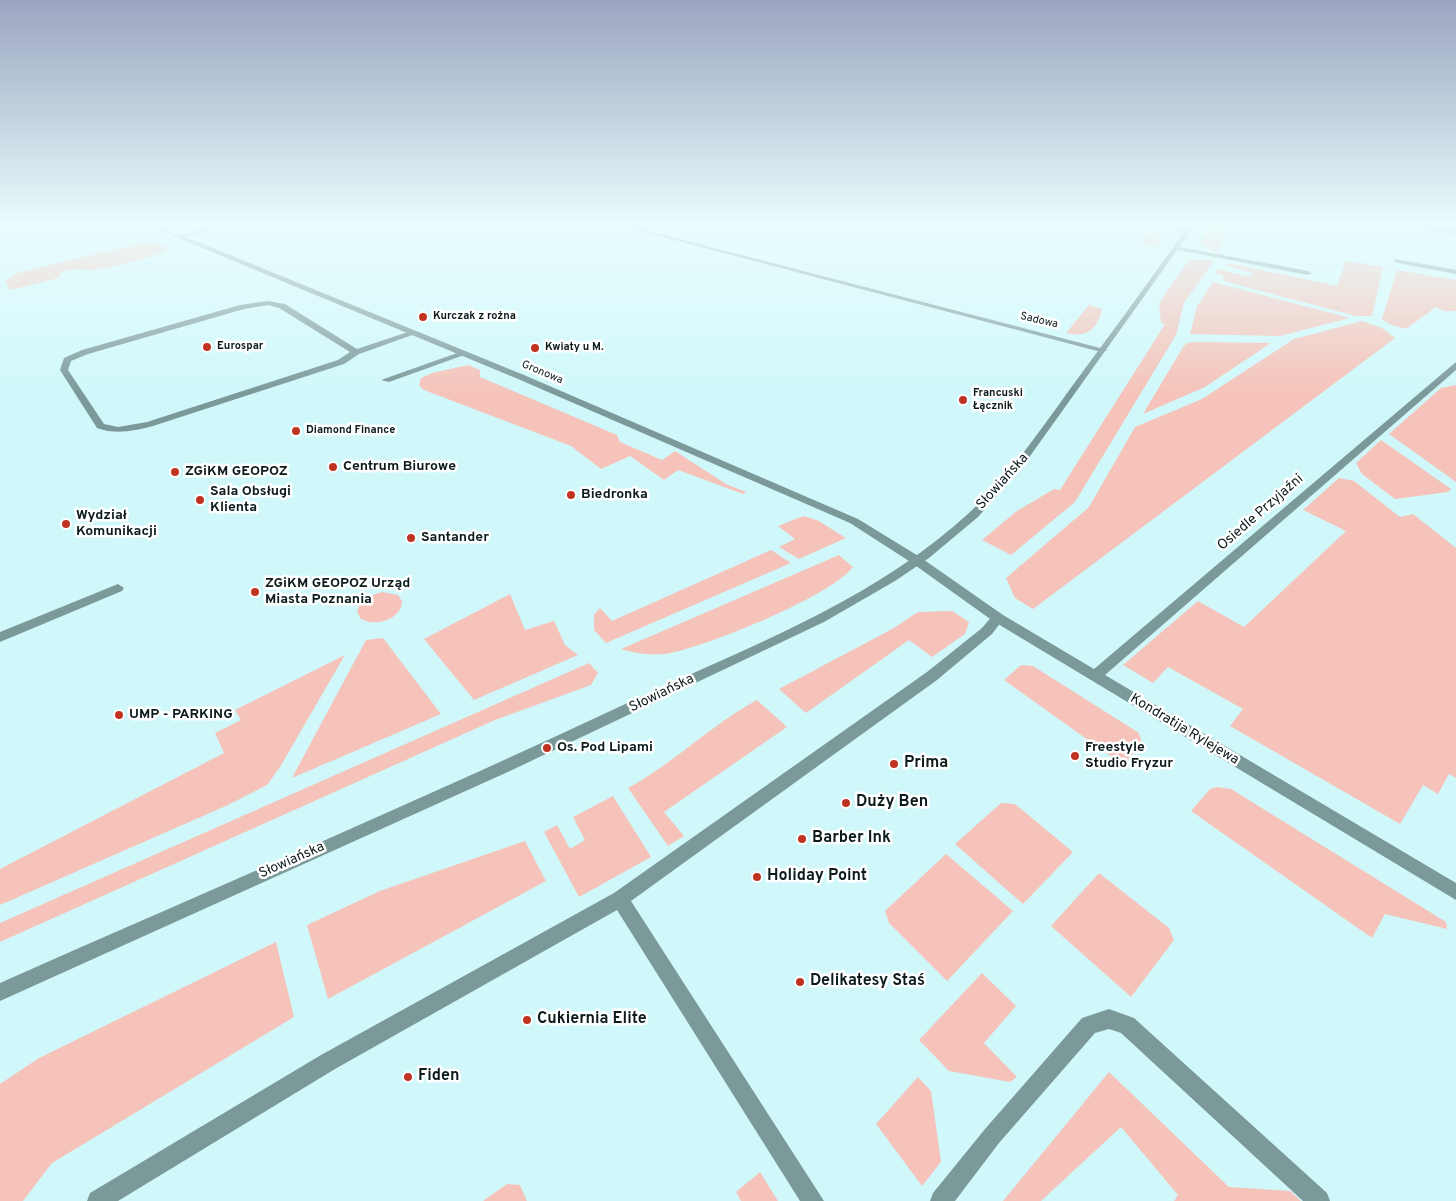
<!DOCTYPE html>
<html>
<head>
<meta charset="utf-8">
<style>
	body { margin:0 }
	canvas { display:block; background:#d0f8fb }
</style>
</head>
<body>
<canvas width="1456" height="1201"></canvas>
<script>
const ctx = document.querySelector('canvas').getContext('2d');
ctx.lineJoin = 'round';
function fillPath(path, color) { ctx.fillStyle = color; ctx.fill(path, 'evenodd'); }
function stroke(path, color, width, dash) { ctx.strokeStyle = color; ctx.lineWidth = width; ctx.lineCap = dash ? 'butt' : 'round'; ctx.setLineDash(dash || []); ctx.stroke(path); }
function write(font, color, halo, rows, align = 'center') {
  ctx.font = font + ' Overpass,sans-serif'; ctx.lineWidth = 5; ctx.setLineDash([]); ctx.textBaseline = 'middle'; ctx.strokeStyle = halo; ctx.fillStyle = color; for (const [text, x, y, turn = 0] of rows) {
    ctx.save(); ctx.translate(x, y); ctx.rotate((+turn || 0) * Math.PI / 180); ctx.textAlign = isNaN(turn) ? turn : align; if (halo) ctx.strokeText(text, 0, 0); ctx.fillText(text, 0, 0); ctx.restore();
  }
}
const green = new Path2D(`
	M 1212,225 L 1230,229 L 1217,253 L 1200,243 Z
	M 1154,228 L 1164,236 L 1156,247 L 1139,244 Z
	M 156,243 L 169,248 C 159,257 109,267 94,270 C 82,271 76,266 61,273 L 58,278 L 10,290 L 5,282 L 17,273 L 137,244 Z
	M 1189,260 L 1214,260 L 1184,303 L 1176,335 L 1075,502 L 1011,555 L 982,540 L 1017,511 L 1054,489 L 1060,490 L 1165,324 L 1161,323 L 1159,303 Z
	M 1346,261 L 1383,267 L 1372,316 L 1356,316 L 1227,282 L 1222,279 L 1224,276 L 1215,273 L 1217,269 L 1250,277 L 1253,273 L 1226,266 L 1228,263 L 1337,286 Z
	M 1397,270 L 1456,280 L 1456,311 L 1444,311 L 1436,307 L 1406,329 L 1389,324 L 1382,319 Z
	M 1213,282 L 1350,318 L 1280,336 L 1190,334 L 1197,306 Z
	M 1089,305 L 1102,309 C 1097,329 1088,338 1066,333 Z
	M 1362,321 L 1382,328 L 1395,338 L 1033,609 L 1015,598 L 1006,578 L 1089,507 L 1135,427 L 1202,399 L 1294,339 Z
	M 1198,342 L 1271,343 L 1205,387 L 1143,414 L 1183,347 L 1187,343 Z
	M 468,365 L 480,370 L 480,377 L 617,435 L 620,442 L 662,460 L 675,451 L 726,484 L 746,492 L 743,494 L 678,470 L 664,480 L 630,456 L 601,469 L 571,446 L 424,390 L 419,385 L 421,378 L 432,373 Z
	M 1456,385 L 1456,482 L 1389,434 L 1441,388 Z
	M 1381,440 L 1451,489 L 1448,492 L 1395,499 L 1362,474 L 1356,463 Z
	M 1339,478 L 1354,481 L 1400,517 L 1413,514 L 1456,548 L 1456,778 L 1449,774 L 1438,794 L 1423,785 L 1400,824 L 1230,726 L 1243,709 L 1168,667 L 1153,683 L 1123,665 L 1198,601 L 1244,627 L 1346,531 L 1303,510 Z
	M 803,516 L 817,520 L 846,538 L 799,559 L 779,547 L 795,539 L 778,526 Z
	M 771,550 L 791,563 L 606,643 L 594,630 L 594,615 L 600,608 L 612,621 Z
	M 839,555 L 853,567 C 831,596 708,646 670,653 C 654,656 637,654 621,649 Z
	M 382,592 L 398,595 L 402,601 C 402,620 373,628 360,618 L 357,611 C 361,599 371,595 382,592 Z
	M 510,594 L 525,630 L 554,621 L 565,645 L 578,655 L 474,700 L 424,639 Z
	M 952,611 L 969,622 L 965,634 L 932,657 L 909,640 L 806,713 L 779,689 L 892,629 L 918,612 Z
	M 383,638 L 441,714 L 292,778 L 366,640 Z
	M 345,655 L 280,767 L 267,785 L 228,805 L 0,905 L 0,869 L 224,753 L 215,733 L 241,720 L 235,710 Z
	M 589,663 L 598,673 L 591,685 L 495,720 L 0,942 L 0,923 Z
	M 1021,665 L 1033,666 L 1139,733 L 1142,744 L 1123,765 L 1004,680 Z
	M 757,700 L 787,727 L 664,812 L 684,836 L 668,846 L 628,788 C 674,763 711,725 757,700 Z
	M 1217,787 L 1231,789 L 1446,922 L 1447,929 L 1385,914 L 1372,938 L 1191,811 L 1210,789 Z
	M 613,796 L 651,857 L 579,897 L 544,832 L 557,825 L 570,849 L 585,840 L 573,817 Z
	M 1001,803 L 1015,804 L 1073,852 L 1023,904 L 955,844 Z
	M 525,841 L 546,881 L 328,999 L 307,925 L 380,891 Z
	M 946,854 L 1013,911 L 947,981 L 889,923 L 885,911 Z
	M 1099,873 L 1169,928 L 1174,940 L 1131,997 L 1051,926 Z
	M 276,942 L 294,1017 L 52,1163 L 23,1201 L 0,1201 L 0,1084 L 39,1058 Z
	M 982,973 L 1016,1006 L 984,1043 L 1017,1077 L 1010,1082 L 949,1071 L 919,1040 Z
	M 1109,1072 L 1229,1187 L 1290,1191 L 1301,1201 L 1174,1201 L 1178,1195 L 1121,1127 L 1041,1201 L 1003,1201 Z
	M 918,1077 L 931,1091 L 941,1162 L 922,1186 L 876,1124 Z
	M 760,1172 L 778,1201 L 741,1201 L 736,1192 Z
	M 507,1184 L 520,1185 L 527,1201 L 483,1201 Z`);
const service = new Path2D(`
	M 1403,225 L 1416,225 L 1456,231 L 1456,235 Z
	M 1175,246 L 1308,271 L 1312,273 L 1308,275 L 1173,249 L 1173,247 Z
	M 1395,259 L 1456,270 L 1456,274 L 1398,263 L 1394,261 Z
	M 268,301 L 285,304 L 357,349 L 411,331 L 418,333 L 359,354 L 344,364 L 153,426 C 134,431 116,435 97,428 L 60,370 L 64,358 L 82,350 L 240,305 ZM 268,305 L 279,308 L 350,352 L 338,360 L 147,422 L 118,427 L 104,424 L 68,370 L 71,361 L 88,354 L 244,309 Z
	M 460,352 L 467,354 L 389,382 L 381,380 Z
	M 118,584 L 124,588 L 122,591 L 0,642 L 0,632 Z
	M 998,613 L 1004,618 L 992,634 L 937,680 L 631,901 L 824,1201 L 800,1201 L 617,910 L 335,1069 L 118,1201 L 87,1201 L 90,1193 L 321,1055 L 614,893 L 927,672 L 982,628 L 993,615 Z
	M 1109,1009 L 1134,1018 L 1327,1193 L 1330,1201 L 1303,1201 L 1121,1033 L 1109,1029 L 1095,1033 L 999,1143 L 955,1201 L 930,1201 L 933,1193 L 985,1129 L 1082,1018 Z`);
const minor = new Path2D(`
	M 147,225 C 159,224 168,235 180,235 C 192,235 208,225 223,225 L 186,237 L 524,375 L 858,519 L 920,557 L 1003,615 L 1094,669 L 1456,362 L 1456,370 L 1105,675 L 1456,883 L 1456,900 L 993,621 L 912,563 L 850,523 L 518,379 Z
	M 617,225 L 626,225 L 1108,350 L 1101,352 Z
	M 1153,225 L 1166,225 L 1191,230 L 1188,232 Z`);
const tertiary = new Path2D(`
	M 1189,225 L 1195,225 L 1023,466 L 978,517 L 929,558 L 895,581 L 824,622 L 510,771 L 0,1001 L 0,983 C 212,889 426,798 636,699 C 744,649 861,605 953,527 C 1000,488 1035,438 1070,389 C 1110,335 1150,280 1189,225 Z`);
const markers = [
	[423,317,5,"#bf3320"],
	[207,347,5,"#bf3320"],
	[535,348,5,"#bf3320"],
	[963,400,5,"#bf3320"],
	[296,431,5,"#bf3320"],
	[333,467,5,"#bf3320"],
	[175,472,5,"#bf3320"],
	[571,495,5,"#bf3320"],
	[200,500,5,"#bf3320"],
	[66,524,5,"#bf3320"],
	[411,538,5,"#bf3320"],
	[255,592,5,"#bf3320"],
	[119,715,5,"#bf3320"],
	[547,748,5,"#bf3320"],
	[1075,756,5,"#bf3320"],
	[894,764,5,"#bf3320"],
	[846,803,5,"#bf3320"],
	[802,839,5,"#bf3320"],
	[757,877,5,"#bf3320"],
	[800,982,5,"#bf3320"],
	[527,1020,5,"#bf3320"],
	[408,1077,5,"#bf3320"]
];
const farPoinames = [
	["Kurczak z rożna",433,317],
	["Eurospar",217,347],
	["Kwiaty u M.",545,348],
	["Francuski",973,394],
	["Łącznik",973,407],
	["Diamond Finance",306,431]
];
const farStreetnames = [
	["Sadowa",1039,321,13],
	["Gronowa",542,373,23]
];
const poiNames = [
	["Centrum Biurowe",343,467],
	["ZGiKM GEOPOZ",185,472],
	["Sala Obsługi",210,492],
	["Klienta",210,508],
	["Biedronka",581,495],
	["Wydział",76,516],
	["Komunikacji",76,532],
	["Santander",421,538],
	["ZGiKM GEOPOZ Urząd",265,584],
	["Miasta Poznania",265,600],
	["UMP - PARKING",129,715],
	["Os. Pod Lipami",557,748],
	["Freestyle",1085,748],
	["Studio Fryzur",1085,764]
];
const streetNames = [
	["Słowiańska",1003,482,-48],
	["Osiedle Przyjaźni",1261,513,-41],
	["Słowiańska",662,694,-26],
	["Kondratija Rylejewa",1184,730,31],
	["Słowiańska",292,861,-24]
];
const nearPoinames = [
	["Prima",904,764],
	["Duży Ben",856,803],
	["Barber Ink",812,839],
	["Holiday Point",767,877],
	["Delikatesy Staś",810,982],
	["Cukiernia Elite",537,1020],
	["Fiden",418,1077]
];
fillPath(green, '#f5c3b9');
fillPath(service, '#7c999a');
fillPath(minor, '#7c999a');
fillPath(tertiary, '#7c999a');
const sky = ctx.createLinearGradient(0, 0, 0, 393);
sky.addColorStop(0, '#9ba5c0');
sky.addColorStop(0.57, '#eafcfd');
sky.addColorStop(1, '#eafcfd00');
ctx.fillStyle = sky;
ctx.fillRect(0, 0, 1456, 393);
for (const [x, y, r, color] of markers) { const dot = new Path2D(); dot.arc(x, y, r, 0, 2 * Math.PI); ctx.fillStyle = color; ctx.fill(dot); stroke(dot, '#fff', 2); }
write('bold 11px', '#0c1b1c', '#fff', farPoinames, 'left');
write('11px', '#0c1b1c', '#fff', farStreetnames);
write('bold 14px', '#0c1b1c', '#fff', poiNames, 'left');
write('14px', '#0c1b1c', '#fff', streetNames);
write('bold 16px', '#0c1b1c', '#fff', nearPoinames, 'left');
</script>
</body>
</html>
